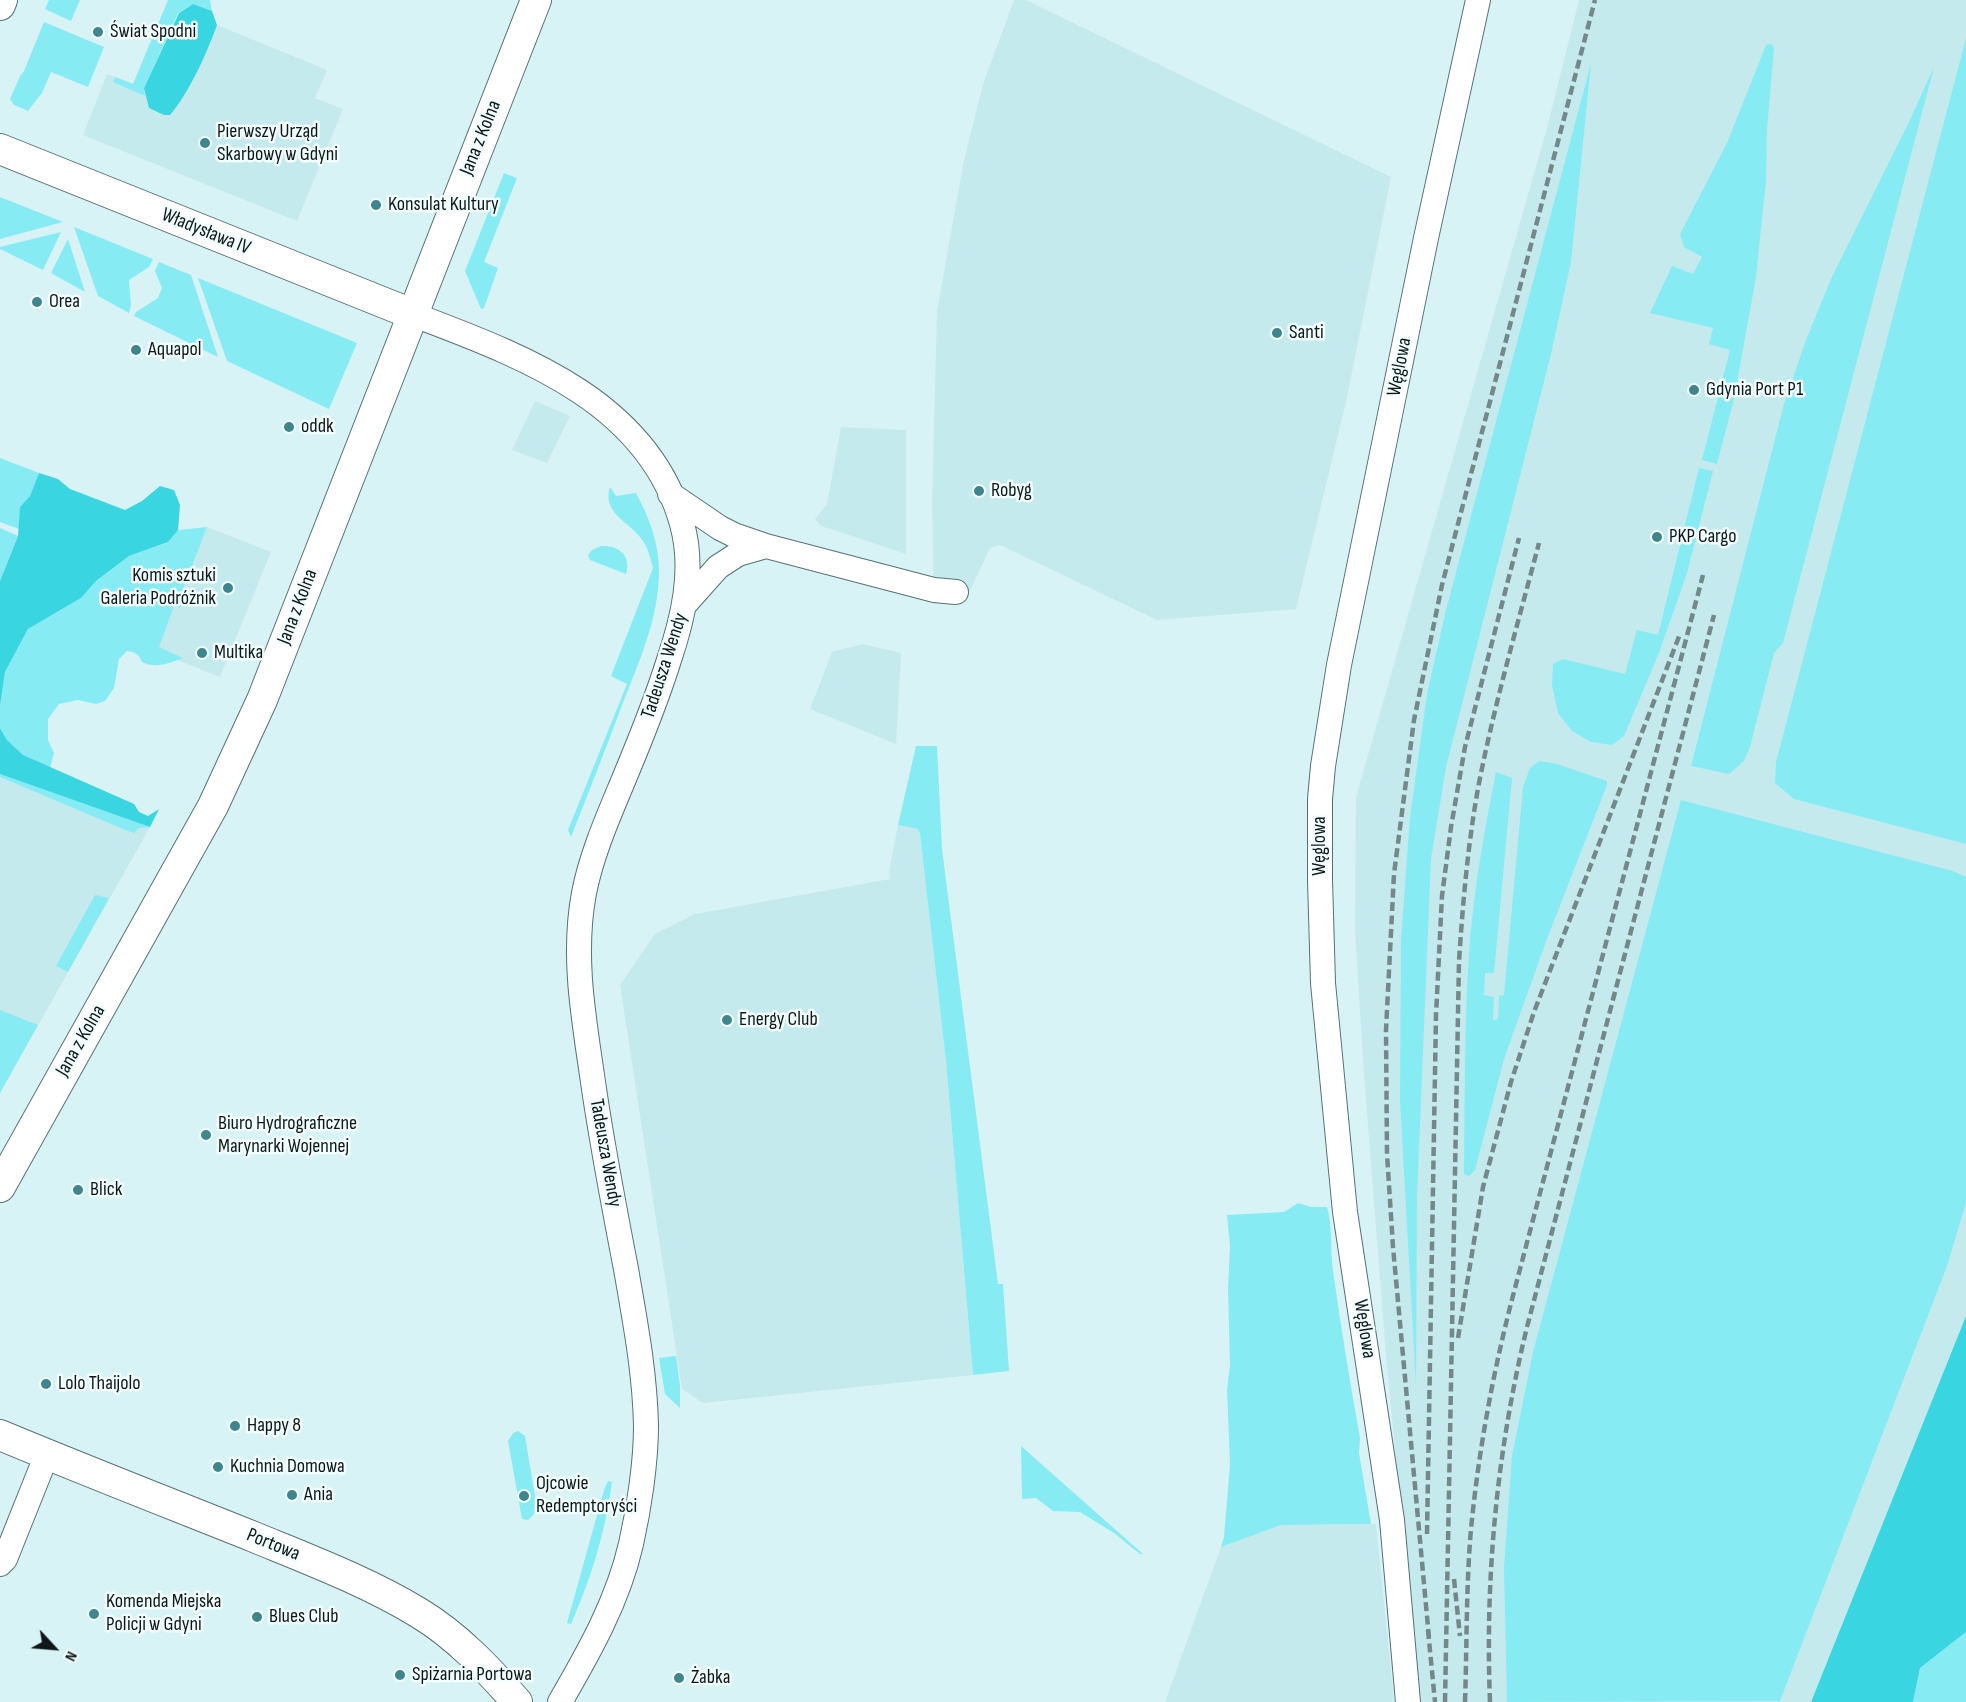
<!DOCTYPE html>
<html>
<head>
<meta charset="utf-8">
<style>
	body { margin:0 }
	#map { position:relative; width:1966px; height:1702px; overflow:hidden; background:#d8f3f5; font-family:"Sofia Sans Condensed",sans-serif }
	canvas { display:block }
	.north { position:absolute; left:24px; top:1618px; width:60px; height:60px; -webkit-text-stroke:4px #f2fdfe; paint-order:stroke; rotate:116deg; font-size:16px; font-weight:700; line-height:24px; text-align:center; color:#0e1819 }
	.north::after { content:''; display:block; margin:auto; width:21px; height:27px; background:#0e1819; clip-path:polygon(50% 0,100% 100%,50% 72%,0 100%) }
</style>
</head>
<body>
<div id="map">
<canvas width="1966" height="1702"></canvas>
<div class="north">N</div>
</div>
<script>
const ctx = document.querySelector('canvas').getContext('2d');
ctx.lineJoin = 'round';
function fillPath(path, color) { ctx.fillStyle = color; ctx.fill(path, 'evenodd'); }
function stroke(path, color, width, dash) { ctx.strokeStyle = color; ctx.lineWidth = width; ctx.lineCap = dash ? 'butt' : 'round'; ctx.setLineDash(dash || []); ctx.stroke(path); }
function write(font, color, halo, rows, align = 'center') {
  ctx.font = font + ' "Sofia Sans Condensed",sans-serif'; ctx.lineWidth = 5; ctx.setLineDash([]); ctx.textBaseline = 'middle'; ctx.strokeStyle = halo; ctx.fillStyle = color; for (const [text, x, y, turn = 0] of rows) {
    ctx.save(); ctx.translate(x, y); ctx.rotate((+turn || 0) * Math.PI / 180); ctx.textAlign = isNaN(turn) ? turn : align; if (halo) ctx.strokeText(text, 0, 0); ctx.fillText(text, 0, 0); ctx.restore();
  }
}
const built = new Path2D(`
	M 1014,0 L 1026,0 L 1391,177 L 1346,402 L 1296,609 L 1157,620 L 1000,545 L 990,548 L 967,597 L 934,604 L 932,504 L 937,311 L 964,160 L 983,84 Z
	M 1579,0 L 1966,0 L 1966,1316 L 1811,1702 L 1419,1702 L 1386,1355 L 1364,1075 L 1355,929 L 1356,797 L 1547,128 Z
	M 217,25 L 327,70 L 315,98 L 343,109 L 297,221 L 83,135 L 107,74 L 154,91 L 197,44 L 209,48 Z
	M 535,401 L 570,416 L 547,463 L 512,450 Z
	M 841,427 L 906,430 L 906,554 L 821,526 L 815,519 L 827,504 Z
	M 155,521 L 202,539 L 207,527 L 271,552 L 220,677 L 109,633 Z
	M 862,644 L 901,653 L 896,744 L 810,709 L 832,652 Z
	M 0,767 L 150,827 L 0,1093 Z
	M 898,825 L 919,829 L 920,834 L 946,1061 L 973,1375 L 703,1403 L 682,1389 L 620,985 L 655,934 L 695,914 L 890,879 L 889,872 Z
	M 1376,1524 L 1394,1702 L 1165,1702 L 1221,1547 L 1281,1525 Z`);
const green = new Path2D(`
	M 49,0 L 80,0 L 71,21 L 45,9 Z
	M 168,0 L 210,0 L 212,11 L 193,4 L 178,13 L 144,88 L 145,96 L 113,82 L 115,77 L 133,84 Z
	M 44,22 L 104,47 L 88,87 L 51,72 L 42,93 L 28,111 L 14,105 L 10,99 L 20,76 L 24,71 Z
	M 1966,38 L 1966,844 L 1794,799 L 1775,783 L 1776,762 Z
	M 1771,44 L 1774,48 L 1767,129 L 1766,180 L 1756,277 L 1734,399 L 1717,464 L 1702,460 L 1730,350 L 1709,344 L 1713,328 L 1650,313 L 1672,266 L 1693,274 L 1702,257 L 1684,247 L 1680,234 L 1727,143 L 1766,45 Z
	M 1591,63 L 1571,262 L 1551,354 L 1446,767 L 1431,859 L 1417,1197 L 1416,1385 L 1400,1100 L 1401,940 L 1410,817 L 1427,694 L 1445,614 Z
	M 1934,67 L 1783,643 L 1774,653 L 1750,747 L 1744,761 L 1729,774 L 1691,766 L 1784,404 L 1806,340 L 1831,279 L 1909,122 Z
	M 504,173 L 517,178 L 484,262 L 498,268 L 484,308 L 481,309 L 465,271 Z
	M 0,197 L 63,222 L 0,239 Z
	M 74,227 L 153,259 L 149,267 L 129,280 L 131,305 L 129,313 L 98,296 Z
	M 61,232 L 43,270 L 0,249 L 0,247 Z
	M 68,239 L 85,292 L 51,273 Z
	M 159,262 L 191,275 L 218,357 L 134,316 L 136,312 L 158,298 L 162,288 L 155,271 Z
	M 198,278 L 357,343 L 329,409 L 227,361 Z
	M 0,458 L 39,473 L 30,496 L 20,507 L 19,529 L 0,522 Z
	M 1699,468 L 1713,471 L 1687,573 L 1659,653 L 1624,736 L 1612,745 L 1591,742 L 1572,731 L 1558,713 L 1552,685 L 1553,664 L 1563,659 L 1625,674 L 1637,630 L 1658,635 Z
	M 610,487 L 616,496 L 636,493 C 649,517 659,543 659,571 C 659,619 638,664 621,708 C 605,751 588,794 571,837 L 568,830 L 627,684 L 611,676 L 653,568 C 650,557 648,546 640,537 C 627,521 602,512 610,487 Z
	M 207,527 L 180,597 L 184,599 L 180,608 L 174,606 L 159,647 L 183,658 C 170,663 156,669 142,662 C 139,654 135,652 127,651 L 119,659 L 114,688 L 105,701 L 96,704 L 78,700 L 59,704 L 48,719 L 48,740 L 54,753 L 50,768 L 23,755 L 7,740 L 0,728 L 0,706 L 5,672 L 28,629 L 81,598 L 96,581 L 129,556 L 167,543 L 178,530 Z
	M 0,528 L 18,536 L 0,581 Z
	M 601,546 C 618,545 632,555 626,574 L 590,560 L 588,555 L 592,550 Z
	M 916,746 L 937,746 L 942,849 L 998,1284 L 1003,1284 L 1009,1371 L 973,1375 L 946,1061 L 920,834 L 918,829 L 898,825 Z
	M 1539,761 L 1557,764 L 1607,781 L 1607,785 L 1547,939 L 1504,1059 L 1475,1170 L 1469,1176 L 1464,1174 C 1465,1096 1464,1017 1470,940 C 1475,883 1485,827 1496,772 L 1512,778 L 1494,973 L 1485,973 L 1484,995 L 1494,997 L 1493,1020 L 1498,1019 L 1499,996 L 1504,995 L 1523,787 L 1530,768 Z
	M 0,774 L 150,827 L 139,828 L 134,833 L 128,831 L 0,777 Z
	M 1681,800 L 1953,871 L 1966,877 L 1966,1203 L 1947,1266 L 1780,1701 L 1507,1702 L 1504,1567 L 1512,1456 L 1533,1352 Z
	M 95,895 L 109,898 L 68,972 L 56,966 Z
	M 0,1010 L 38,1025 L 0,1093 Z
	M 1298,1203 L 1311,1207 L 1327,1207 C 1333,1227 1330,1249 1333,1271 C 1341,1327 1350,1383 1360,1438 L 1359,1453 L 1371,1524 L 1281,1525 L 1221,1547 L 1224,1537 L 1230,1464 L 1227,1390 L 1230,1365 L 1228,1289 L 1230,1246 L 1227,1215 L 1284,1212 Z
	M 676,1356 L 680,1385 L 680,1408 L 665,1394 L 659,1358 Z
	M 518,1431 L 525,1436 L 536,1502 L 534,1514 L 528,1520 L 522,1519 L 508,1441 L 513,1433 Z
	M 1021,1446 L 1143,1554 L 1140,1554 L 1114,1533 L 1080,1512 L 1053,1511 L 1036,1498 L 1022,1499 Z
	M 608,1481 L 612,1482 C 605,1533 592,1576 571,1624 L 567,1623 L 604,1490 Z
	M 1966,1632 L 1966,1702 L 1913,1702 L 1920,1668 Z`);
const forest = new Path2D(`
	M 193,4 L 212,11 L 217,25 C 207,53 189,93 170,115 L 164,115 L 149,108 L 144,88 L 179,13 Z
	M 39,473 L 58,479 L 70,489 L 125,510 L 142,501 L 160,486 L 174,490 L 180,505 L 178,530 L 168,542 L 129,556 L 96,581 L 81,598 L 28,629 L 5,672 L 0,706 L 0,581 L 18,536 L 20,507 L 30,496 Z
	M 0,728 L 7,740 L 23,755 L 134,804 L 139,812 L 148,816 L 159,809 L 150,827 L 0,774 Z
	M 1966,1316 L 1966,1632 L 1920,1668 L 1913,1702 L 1811,1702 Z`);
const minor = new Path2D(`
	M 412,314 C 519,355 648,400 682,524 C 695,570 683,619 668,663 C 656,701 641,738 626,774 C 610,813 592,852 584,893 C 572,957 584,1019 593,1082 C 602,1145 614,1207 626,1269 C 635,1321 645,1373 646,1426 C 646,1462 639,1509 631,1544 C 618,1601 589,1652 560,1702
	M 670,494 L 720,528 L 734,535 L 766,546 L 934,590 L 956,592
	M 685,604 L 718,567 L 738,554 L 766,546
	M 0,1564 L 5,1559 L 47,1454
	M 1408,1702 L 1392,1520 L 1345,1212 L 1323,983 L 1320,880 L 1320,799 L 1323,766 L 1339,665 L 1426,238 L 1478,0`);
const tertiary = new Path2D(`
	M 0,5 L 2,0
	M 0,149 L 412,314
	M 0,1187 L 213,806 L 262,700 L 536,0
	M 0,1435 C 84,1470 169,1503 254,1537 C 310,1560 368,1582 419,1613 C 457,1636 488,1669 517,1702`);
const rail = new Path2D(`
	M 1458,1338 L 1483,1187 L 1511,1082 L 1534,1012 L 1680,634
	M 1427,1534 L 1436,1015 L 1442,896 L 1451,827 L 1465,747 L 1519,538
	M 1454,1579 L 1460,1636
	M 1428,1630 L 1435,1702
	M 1429,1638 L 1393,1247 L 1387,1154 L 1386,1030 L 1394,874 L 1414,720 L 1442,585 L 1595,0
	M 1445,1702 L 1459,961 C 1463,901 1468,842 1479,783 C 1495,702 1518,623 1539,543
	M 1465,1702 C 1467,1644 1466,1587 1471,1529 C 1479,1447 1494,1367 1515,1288 L 1703,575
	M 1490,1702 C 1485,1575 1497,1450 1527,1327 L 1714,615`);
const markers = [
	[98,32,6,"#3e868b"],
	[205,143,6,"#3e868b"],
	[376,205,6,"#3e868b"],
	[37,302,6,"#3e868b"],
	[1277,333,6,"#3e868b"],
	[136,350,6,"#3e868b"],
	[1694,390,6,"#3e868b"],
	[289,427,6,"#3e868b"],
	[979,491,6,"#3e868b"],
	[1657,537,6,"#3e868b"],
	[228,588,6,"#3e868b"],
	[202,653,6,"#3e868b"],
	[727,1020,6,"#3e868b"],
	[206,1135,6,"#3e868b"],
	[78,1190,6,"#3e868b"],
	[46,1384,6,"#3e868b"],
	[235,1426,6,"#3e868b"],
	[218,1467,6,"#3e868b"],
	[292,1495,6,"#3e868b"],
	[524,1496,6,"#3e868b"],
	[94,1614,6,"#3e868b"],
	[257,1617,6,"#3e868b"],
	[400,1675,6,"#3e868b"],
	[679,1678,6,"#3e868b"]
];
const poiNames = [
	["Świat Spodni",110,32],
	["Pierwszy Urząd",217,132],
	["Skarbowy w Gdyni",217,155],
	["Konsulat Kultury",388,205],
	["Orea",49,302],
	["Santi",1289,333],
	["Aquapol",148,350],
	["Gdynia Port P1",1706,390],
	["oddk",301,427],
	["Robyg",991,491],
	["PKP Cargo",1669,537],
	["Komis sztuki",216,576,"right"],
	["Galeria Podróżnik",216,599,"right"],
	["Multika",214,653],
	["Energy Club",739,1020],
	["Biuro Hydrograficzne",218,1124],
	["Marynarki Wojennej",218,1147],
	["Blick",90,1190],
	["Lolo Thaijolo",58,1384],
	["Happy 8",247,1426],
	["Kuchnia Domowa",230,1467],
	["Ojcowie",536,1484],
	["Redemptoryści",536,1507],
	["Ania",304,1495],
	["Komenda Miejska",106,1602],
	["Policji w Gdyni",106,1625],
	["Blues Club",269,1617],
	["Spiżarnia Portowa",412,1675],
	["Żabka",691,1678]
];
const streetNames = [
	["Jana z Kolna",481,138,-68],
	["Władysława IV",206,232,22],
	["Węglowa",1400,367,-79],
	["Jana z Kolna",298,607,-69],
	["Tadeusza Wendy",665,666,-72],
	["Węglowa",1320,846,-90],
	["Jana z Kolna",81,1041,-60],
	["Tadeusza Wendy",605,1153,80],
	["Węglowa",1364,1329,81],
	["Portowa",273,1545,22]
];
fillPath(built, '#c5eaed');
fillPath(green, '#87ebf3');
fillPath(forest, '#39d5e0');
stroke(minor, '#597173', 26);
stroke(tertiary, '#597173', 32);
stroke(minor, '#fff', 24);
stroke(tertiary, '#fff', 30);
stroke(rail, '#758889', 4.5, [9, 4.5]);
for (const [x, y, r, color] of markers) { const dot = new Path2D(); dot.arc(x, y, r, 0, 2 * Math.PI); ctx.fillStyle = color; ctx.fill(dot); stroke(dot, '#f2fdfe', 2); }
write('20px', '#0e1819', '#f2fdfe', poiNames, 'left');
write('20px', '#0e1819', '#f2fdfe', streetNames);
</script>
</body>
</html>
